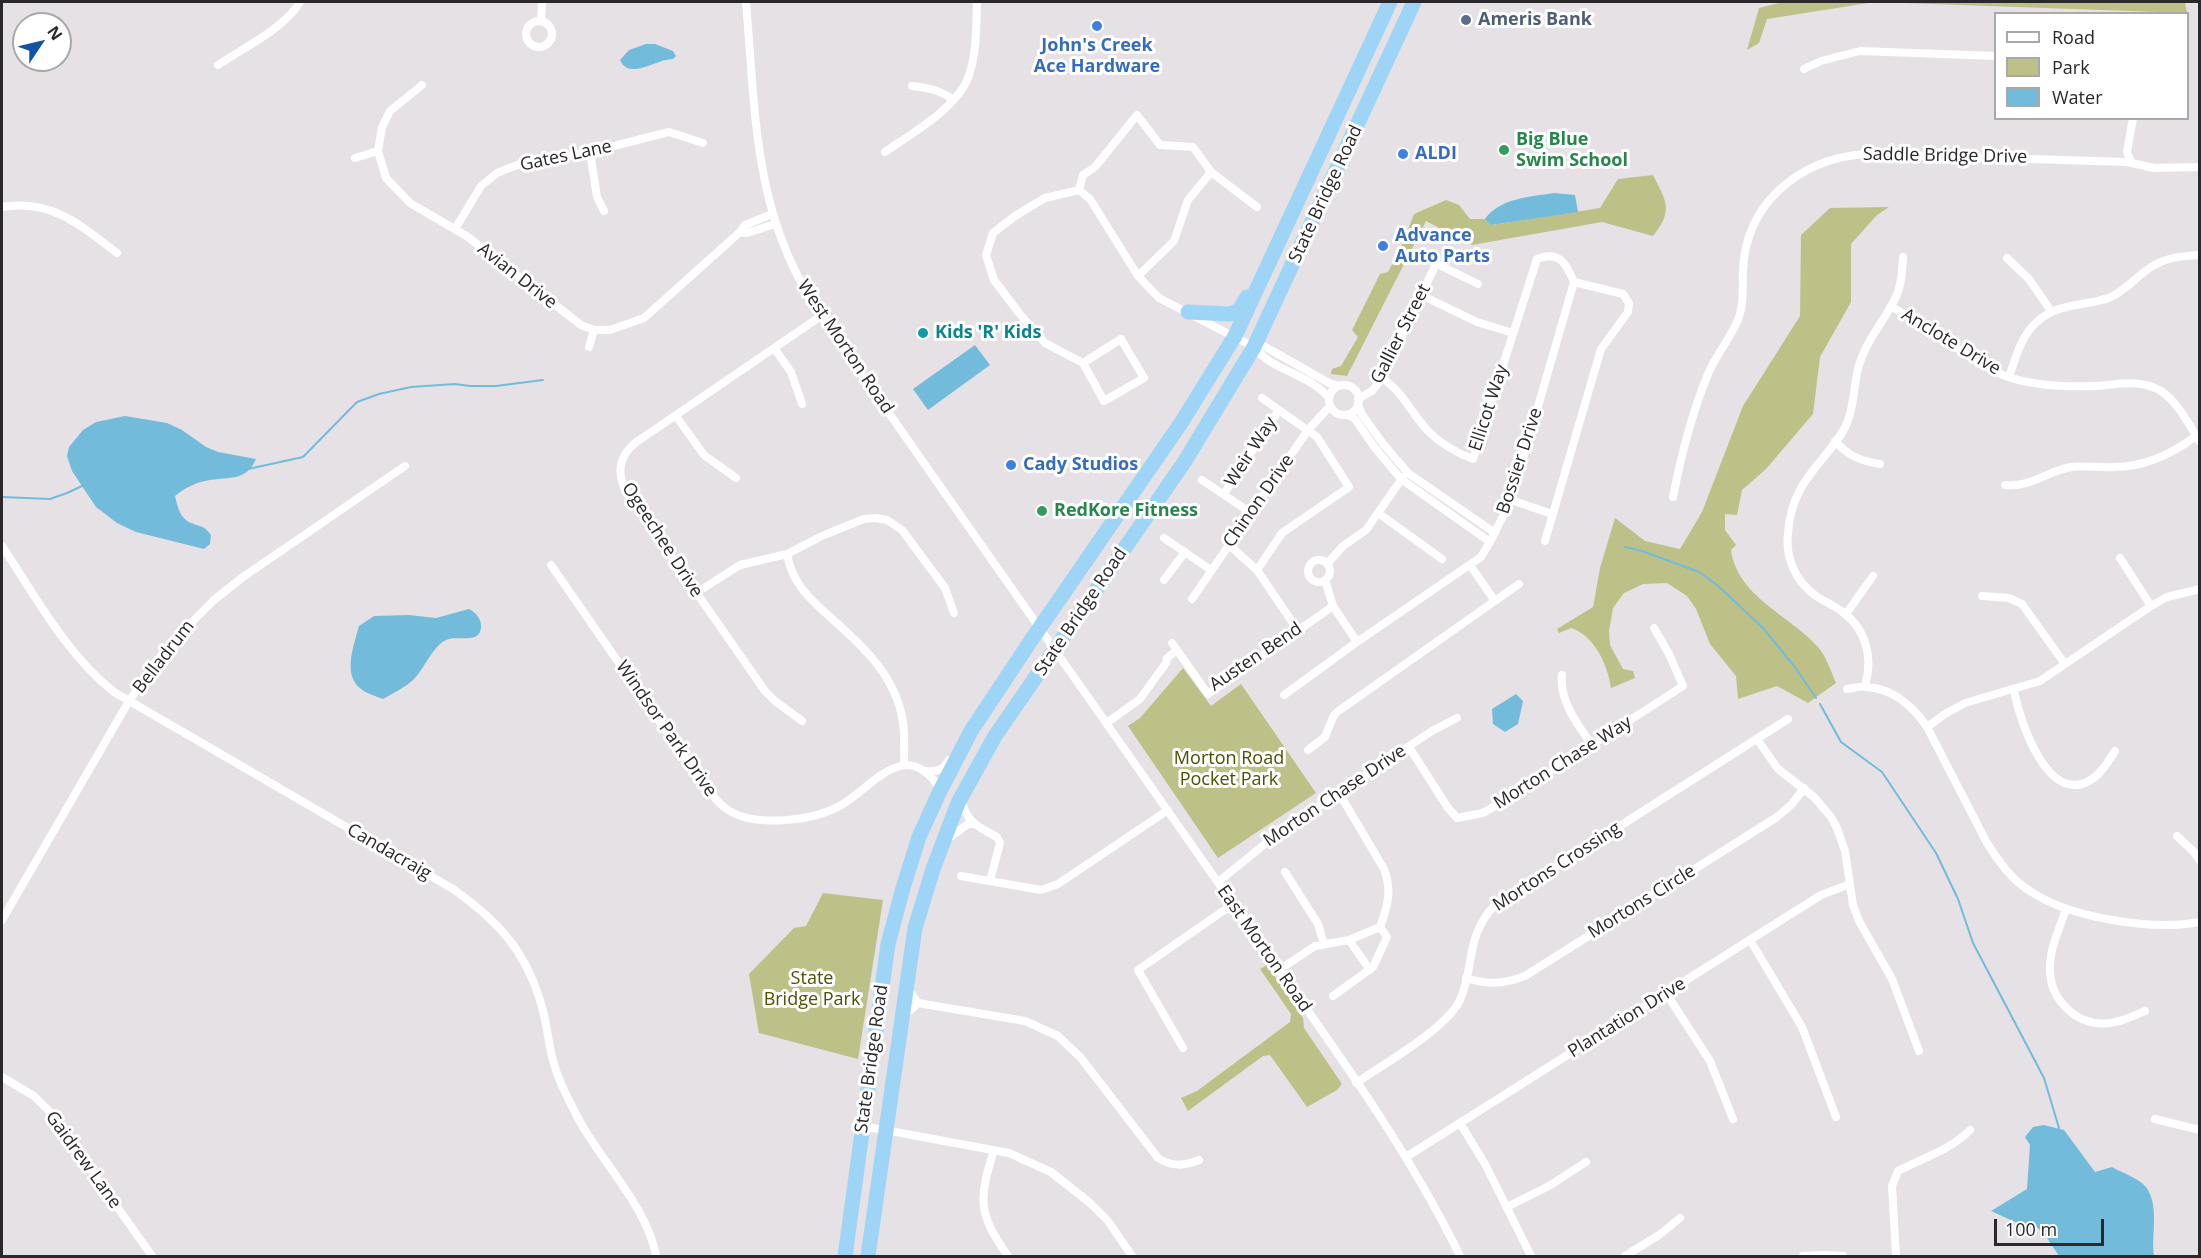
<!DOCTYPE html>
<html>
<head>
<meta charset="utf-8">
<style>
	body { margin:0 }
	#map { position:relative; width:2201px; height:1258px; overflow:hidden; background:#e5e1e5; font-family:"Open Sans",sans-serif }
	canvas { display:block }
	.frame { position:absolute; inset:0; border:3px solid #2a282a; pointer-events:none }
	.legend { position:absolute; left:1994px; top:12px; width:195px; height:108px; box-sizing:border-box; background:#fff; border:2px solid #aaa9aa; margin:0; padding:8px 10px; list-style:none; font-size:18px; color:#2a282a }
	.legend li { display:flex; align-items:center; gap:12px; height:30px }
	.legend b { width:30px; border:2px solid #aaa9aa }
	.north { position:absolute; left:12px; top:12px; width:60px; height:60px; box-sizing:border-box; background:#fff; border:2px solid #aaa9aa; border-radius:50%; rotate:55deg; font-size:16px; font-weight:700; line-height:24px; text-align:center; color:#2a282a }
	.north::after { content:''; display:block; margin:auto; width:21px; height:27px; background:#1254a4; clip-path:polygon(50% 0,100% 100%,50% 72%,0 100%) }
	.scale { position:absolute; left:1994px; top:1219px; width:110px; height:27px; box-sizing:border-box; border:3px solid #2a282a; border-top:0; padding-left:8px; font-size:18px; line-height:21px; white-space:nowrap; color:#2a282a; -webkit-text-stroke:4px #fff; paint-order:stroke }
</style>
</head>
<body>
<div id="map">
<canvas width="2201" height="1258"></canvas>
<div class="frame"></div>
<ul class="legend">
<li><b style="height:8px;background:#fff"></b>Road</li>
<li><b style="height:16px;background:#bdc188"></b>Park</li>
<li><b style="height:16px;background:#73bbdb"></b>Water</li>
</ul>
<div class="north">N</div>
<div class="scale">100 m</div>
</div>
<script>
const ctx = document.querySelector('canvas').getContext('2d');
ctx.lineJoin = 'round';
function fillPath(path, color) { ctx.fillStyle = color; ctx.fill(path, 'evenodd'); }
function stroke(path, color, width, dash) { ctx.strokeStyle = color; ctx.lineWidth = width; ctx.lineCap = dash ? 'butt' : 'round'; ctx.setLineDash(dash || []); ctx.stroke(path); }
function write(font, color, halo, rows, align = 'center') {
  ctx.font = font + ' "Open Sans",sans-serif'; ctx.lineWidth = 6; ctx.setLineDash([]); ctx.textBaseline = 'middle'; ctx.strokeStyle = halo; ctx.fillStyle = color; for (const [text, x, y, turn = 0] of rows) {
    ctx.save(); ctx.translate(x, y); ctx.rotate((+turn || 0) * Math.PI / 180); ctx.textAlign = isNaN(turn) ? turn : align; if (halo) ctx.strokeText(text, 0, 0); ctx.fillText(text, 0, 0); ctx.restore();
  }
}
const green = new Path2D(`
	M 1783,2 L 1875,2 L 1767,19 L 1759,43 L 1747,50 L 1759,8 Z
	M 1875,2 L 2185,2 L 2187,13 Z
	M 1653,175 C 1666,201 1674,210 1653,236 L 1602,222 L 1472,245 L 1426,221 L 1347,376 L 1331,374 L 1332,369 L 1341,366 L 1358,337 L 1352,330 L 1380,274 L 1388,272 L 1402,245 L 1414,214 L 1446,200 L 1459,205 L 1470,219 L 1485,219 L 1492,225 L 1600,208 L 1618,179 Z
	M 1889,207 L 1877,215 L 1851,244 L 1851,302 L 1820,357 L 1813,414 L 1766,469 L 1742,490 L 1737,515 L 1725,514 L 1725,530 L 1736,545 L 1731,550 C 1737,596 1789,615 1817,646 C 1826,655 1831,672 1836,683 L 1808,703 L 1777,686 L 1738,699 L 1736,676 L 1710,644 L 1696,609 L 1687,596 L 1667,583 L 1643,584 L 1624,593 L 1613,608 L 1609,631 L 1610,645 L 1623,669 L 1633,671 L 1635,678 L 1611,688 C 1608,665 1594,635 1571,628 L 1559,633 L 1557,629 L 1593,607 L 1600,568 L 1615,518 L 1645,541 L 1680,549 L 1702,512 L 1743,406 L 1800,316 L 1801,235 L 1830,208 Z
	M 1183,668 L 1211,706 L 1241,684 L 1316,793 L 1218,858 L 1128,726 L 1140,718 Z
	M 823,893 L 883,900 L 858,1059 L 759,1033 L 749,974 L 794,928 L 806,926 Z
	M 1267,965 L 1303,1018 L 1304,1028 L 1342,1084 L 1337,1090 L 1307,1107 L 1270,1055 L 1263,1056 L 1188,1111 L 1181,1098 L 1197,1091 L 1290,1022 L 1291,1014 L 1260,969 Z`);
const water = new Path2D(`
	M 646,44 L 655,44 L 673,51 L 676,56 L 673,59 C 656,59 629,81 620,60 L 629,50 Z
	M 1554,193 L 1575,195 L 1578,212 L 1491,225 L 1485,219 C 1500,198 1529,197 1554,193 Z
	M 975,345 L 990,365 L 928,410 L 913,389 Z
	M 125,416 L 167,423 L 182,430 L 206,447 L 218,452 L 256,459 C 247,481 229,477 210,480 C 197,482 186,487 175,496 C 177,504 179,515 186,520 C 195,527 203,523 211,535 L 210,544 L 204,549 L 136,532 L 117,523 L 96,507 L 72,471 L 67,456 L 69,447 L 83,430 L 96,422 Z
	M 469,609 C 477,613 484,622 480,632 C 475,643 455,635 446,640 C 433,646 424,669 414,679 C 406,687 393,693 383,699 C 376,696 367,694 361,689 C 342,675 354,645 359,626 L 374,616 L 409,615 L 436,618 Z
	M 1516,694 L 1523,701 L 1518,724 L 1505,732 L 1493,724 L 1492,709 Z
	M 2044,1125 L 2064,1130 L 2095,1172 L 2112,1167 C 2122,1173 2142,1179 2148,1190 C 2159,1209 2151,1236 2154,1256 L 2059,1256 L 2045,1235 L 2037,1227 L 2026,1227 L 1991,1211 L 2027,1189 L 2030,1145 L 2025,1137 L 2033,1127 Z`);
const stream = new Path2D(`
	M 248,469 L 303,457 L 357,402 L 379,394 L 411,387 L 455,384 L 470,386 L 496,386 L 543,380
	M 2,497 L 50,499 L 67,493 L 82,486
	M 1625,547 L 1642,551 L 1699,572 L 1717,585 L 1763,628 L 1794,666 L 1816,698
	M 1820,704 L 1841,742 L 1882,772 L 1936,853 L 1958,899 L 1973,943 L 2044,1078 L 2059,1128`);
const street = new Path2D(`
	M 746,2 C 756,118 753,215 821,316 C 959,515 1100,711 1238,911 C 1315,1023 1400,1133 1460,1256
	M526 34a13 13 0 1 1 26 0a13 13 0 1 1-26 0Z
	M 541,21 L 542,2
	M 218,65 C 243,48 285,28 300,2
	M 1804,69 L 1821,61 L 1860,51 L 1996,56
	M 422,85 L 390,111 L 382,127 L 378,151 L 386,178 L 410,203 L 468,237 L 581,325 L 594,330 L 610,330 L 644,318 L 740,232 L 745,225 L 772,214
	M 912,86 C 928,88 941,90 953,100
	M 590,152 L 597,197 L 604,211
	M 885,152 C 912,133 959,107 969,75 C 977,52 976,26 977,2
	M 355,158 L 378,151
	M 2131,162 L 2127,152 L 2133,118
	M 1079,190 L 1083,175 L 1095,167 L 1137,115 L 1160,145 L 1193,147 L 1211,172 L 1257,207
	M 2,207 C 52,199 80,225 117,253
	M 455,229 L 481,186 L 497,173 L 517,165 L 590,152 L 669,132 L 703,143
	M 740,232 L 747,233 L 775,224
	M 1417,254 L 1478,284
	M 2007,258 L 2029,279 L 2051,311
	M 1138,276 L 1174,241 L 1188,200 L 1211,172
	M 1421,295 L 1477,322 L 1513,333
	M 1891,306 C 1913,320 1935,334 1957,348 C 1973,358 1989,370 2008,377 C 2035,386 2066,387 2094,386 C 2117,385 2140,378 2161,391 C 2178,402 2189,425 2200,442
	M 589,347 L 594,330
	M 1254,347 L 1262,345 L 1329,383 L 1339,386
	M 774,348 L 791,372 L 802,404
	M 1083,363 L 1121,339 L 1144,378 L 1104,401 L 1083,363 L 1045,343 L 1019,313 L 994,280 L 986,255 L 993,233 L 1015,216 L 1045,198 L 1079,190 L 1090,199 L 1138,276 L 1159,298 L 1254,347 C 1272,371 1310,374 1329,398
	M 2009,377 C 2016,357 2021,335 2038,321 C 2059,302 2086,307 2111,297 C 2126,290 2137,276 2151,267 C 2167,257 2182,256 2200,255
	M1329 400a15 15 0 1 1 30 0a15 15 0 1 1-30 0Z
	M 1358,399 L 1372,391 L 1382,378 L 1436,264
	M 1358,403 L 1361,413 L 1384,445 L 1408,473 L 1495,533
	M 1348,415 L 1355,419 L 1375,448 L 1401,479 L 1490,542
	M 676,416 L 704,455 L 736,478
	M 1835,441 C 1848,456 1861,461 1880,464
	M 1202,480 L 1251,513
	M 2005,485 C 2031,488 2048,470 2072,467 C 2086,465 2100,468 2114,467 C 2145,467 2172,454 2196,436
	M 1224,494 L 1279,410
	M 1673,497 C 1681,456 1692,413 1708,374 C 1716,355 1729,340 1737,322 C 1746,303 1741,279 1744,258 C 1753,195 1808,156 1870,154 L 2127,162 L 2154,168 L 2200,167
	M 1511,500 L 1552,514
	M 1378,513 L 1442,559
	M 1164,538 L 1211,570
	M 1545,541 L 1601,349 L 1628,312 L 1629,303 L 1623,294 L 1574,282
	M 1229,545 L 1257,570 L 1297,629
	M 2,546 C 36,597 66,654 114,692 L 453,889 C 478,907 501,926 518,952 C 530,971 539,993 544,1015 C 548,1031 549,1048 554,1064 C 558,1078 565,1093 572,1106 C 594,1155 647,1204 656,1256
	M 787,554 C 792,583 809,598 830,617 C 863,646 897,677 903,723 C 905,737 904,751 904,765
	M 2120,558 L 2151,606
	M1308 571a11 11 0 1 1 22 0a11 11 0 1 1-22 0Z
	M 1327,564 L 1343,546 L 1366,530 L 1403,477
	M 551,565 L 702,783 C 710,792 717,803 728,810 C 756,828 815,821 843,804 C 862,792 879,772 900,766 C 916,761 935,776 939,791
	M 1470,565 L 1495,601
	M 1257,570 L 1282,533 L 1349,487 L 1317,437 L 1262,398
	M 1164,580 L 1185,552
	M 696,593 L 740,565 L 787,554 L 824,535 L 864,519 L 876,518 L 887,520 L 902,530 L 945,588 L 954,613
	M 1982,596 L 2009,598 L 2022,604 L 2065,664
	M 1192,599 L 1308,430 L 1330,406
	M 1333,606 L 1357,642 L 1481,557 L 1490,542 L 1511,500 L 1574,282 C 1566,263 1559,250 1537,259 L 1473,459 C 1457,453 1441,444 1429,432 C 1412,414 1402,391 1382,378
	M 1846,614 L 1873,576
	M 1172,643 L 1208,694 L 1333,606 L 1325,580
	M 1562,675 C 1559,701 1578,725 1592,745
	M 1865,686 C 1873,659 1867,631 1844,613 C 1835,606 1825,602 1816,596 C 1796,582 1785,558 1788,533 C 1792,482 1819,469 1843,431 C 1854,413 1853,389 1858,369 C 1865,341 1884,322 1896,297 C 1902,284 1902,270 1903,257
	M 1847,689 C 1853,688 1860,686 1866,687 C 1892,688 1913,706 1927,727 L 1987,843 C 1999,862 2011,879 2030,891 C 2070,918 2152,931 2200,922
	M 2014,690 C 2019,719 2049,813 2095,777 C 2103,771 2109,760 2115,751
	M 1284,695 L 1357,642
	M 802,721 L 775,701 L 765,691 L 625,490 C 617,471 619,457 635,443 L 821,316
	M 1108,722 L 1140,699 L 1166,663 L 1167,658 L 1177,650
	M 1927,727 L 1945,714 L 1965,703 L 2040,681 L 2151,606 L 2167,597 L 2200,589
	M 1757,739 L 1778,769 L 1814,797 L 1831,817 L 1837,828 L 1845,851 L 1853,905 L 1859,921 L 1892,979 L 1919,1051
	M 1409,747 L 1448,808 L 1457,818 L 1483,813 L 1514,795 L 1683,686 L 1669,654 L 1654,628
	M 1308,750 L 1325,737 L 1333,717 L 1337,712 L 1519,584
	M 926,771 C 937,772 943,770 949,760
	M 1339,793 L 1384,869 C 1392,890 1388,906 1380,927
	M 962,799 C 964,821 980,828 997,837 L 1000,843 L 990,881
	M 2177,836 L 2194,852 L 2200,861
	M 949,838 L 968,824 L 973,824
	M 1285,872 L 1318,924 L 1324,944
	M 961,876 L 1041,890 L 1058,884 L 1168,810
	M 1218,882 L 1281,831 L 1432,731 L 1457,718
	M 2066,909 C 2060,927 2050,948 2050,967 C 2049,1000 2077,1027 2110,1023 C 2122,1022 2134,1016 2145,1011
	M 2,920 L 129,701 L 168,646 L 214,600 L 243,577 L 405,466
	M 1349,940 L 1370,970
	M 1750,940 L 1802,1027 L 1836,1117
	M 1279,970 L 1315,946 L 1349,940 L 1380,927
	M 1466,978 C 1488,985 1504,984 1525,976 L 1777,817 L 1792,804 L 1804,788
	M 907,988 L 918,1003 L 1025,1021 L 1058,1036 L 1081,1058 L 1158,1158 C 1172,1167 1184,1166 1199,1160
	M 1666,993 L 1710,1061 L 1733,1119
	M 1333,996 L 1373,967 L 1387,937 L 1380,927
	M 911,1010 L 918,1003
	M 1183,1048 L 1138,970 L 1233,904
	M 2,1077 L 34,1096 L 50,1112 L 152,1256
	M 1356,1083 C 1384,1064 1446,1029 1460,1000 C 1475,966 1465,937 1494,906 L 1788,719
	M 2155,1119 L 2200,1130
	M 1460,1123 L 1485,1164 L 1531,1256
	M 863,1126 L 1009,1153 L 1051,1172 L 1090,1203 L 1108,1221 L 1132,1256
	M 994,1150 C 979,1198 977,1213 1008,1256
	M 1406,1157 L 1821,895 L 1850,884
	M 1507,1207 L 1549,1186 L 1586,1162
	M 1625,1256 L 1659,1235 L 1680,1218
	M 1803,1256 L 1826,1255 L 1843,1256
	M 1896,1256 L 1892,1186 L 1898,1171 C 1923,1158 1950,1150 1970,1130`);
const highway = new Path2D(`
	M 1188,312 L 1230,314 L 1239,310 L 1247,297
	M 845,1256 L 888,944 L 903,888 L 919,837 L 939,793 L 971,731 L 1032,639 L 1181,423 L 1235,336 L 1390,2
	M 868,1256 L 915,928 L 933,869 L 958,803 L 995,736 L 1185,461 L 1254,347 L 1414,2`);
const markers = [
	[1466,20,6,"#5c6f8a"],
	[1097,26,6,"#3f7fe0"],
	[1504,150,6,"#2e9e5b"],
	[1403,154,6,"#3f7fe0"],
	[1383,246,6,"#3f7fe0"],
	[923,333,6,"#0f9aa8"],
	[1011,465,6,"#3f7fe0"],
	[1042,511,6,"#2e9e5b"]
];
const serviceNames = [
	["Ameris Bank",1478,20]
];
const shopNames = [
	["John's Creek",1097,46,"center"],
	["Ace Hardware",1097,67,"center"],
	["ALDI",1415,154],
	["Advance",1395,236],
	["Auto Parts",1395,257],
	["Cady Studios",1023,465]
];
const leisureNames = [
	["Big Blue",1516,140],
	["Swim School",1516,161],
	["RedKore Fitness",1054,511]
];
const streetNames = [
	["Gates Lane",566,156,-12],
	["Saddle Bridge Drive",1945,156,1],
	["State Bridge Road",1326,194,-65],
	["Avian Drive",517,276,38],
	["Gallier Street",1401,334,-63],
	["Anclote Drive",1951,342,31],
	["West Morton Road",845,347,56],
	["Ellicot Way",1489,408,-72],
	["Weir Way",1251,452,-57],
	["Bossier Drive",1520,461,-72],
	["Chinon Drive",1259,501,-55],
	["Ogeechee Drive",662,540,57],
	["State Bridge Road",1081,612,-56],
	["Belladrum",164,657,-52],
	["Austen Bend",1256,657,-34],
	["Windsor Park Drive",666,729,55],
	["Morton Chase Way",1563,763,-32],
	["Morton Chase Drive",1335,796,-34],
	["Candacraig",389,852,30],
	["Mortons Crossing",1557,867,-33],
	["Mortons Circle",1642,902,-32],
	["East Morton Road",1264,949,55],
	["Plantation Drive",1627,1018,-32],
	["State Bridge Road",872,1059,-82],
	["Gaidrew Lane",83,1160,54]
];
const cultureNames = [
	["Kids 'R' Kids",935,333]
];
const parkNames = [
	["Morton Road",1229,759],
	["Pocket Park",1229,780],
	["State",812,979],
	["Bridge Park",812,1000]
];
fillPath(green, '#bdc188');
fillPath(water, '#73bbdb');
stroke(stream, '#73bbdb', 2);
stroke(street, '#fff', 8);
stroke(highway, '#9ed5f6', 15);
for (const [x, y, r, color] of markers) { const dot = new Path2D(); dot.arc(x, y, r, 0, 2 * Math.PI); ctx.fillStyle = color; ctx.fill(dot); stroke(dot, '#fff', 2); }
write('bold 18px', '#4e5e75', '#fff', serviceNames, 'left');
write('bold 18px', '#366cbe', '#fff', shopNames, 'left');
write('bold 18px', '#27864d', '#fff', leisureNames, 'left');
write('18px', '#2a282a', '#fff', streetNames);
write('bold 18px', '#0d838f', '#fff', cultureNames, 'left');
write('18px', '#4e5100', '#fff', parkNames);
</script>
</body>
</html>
